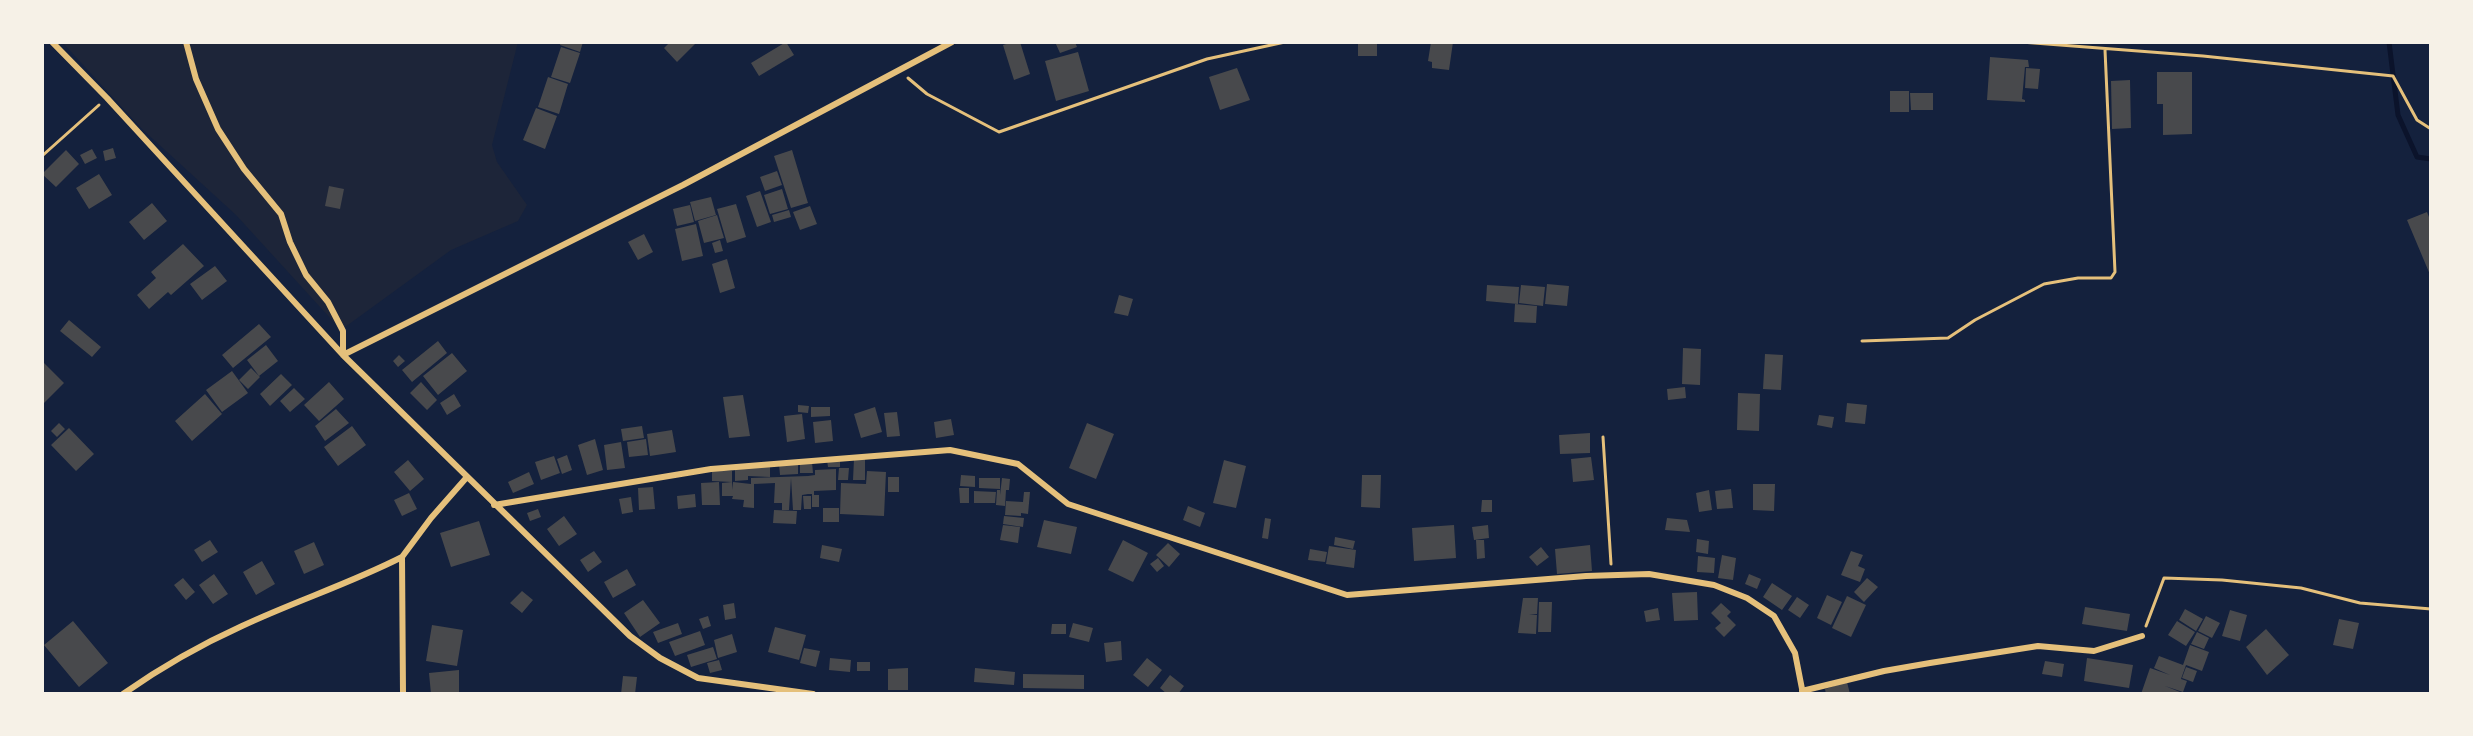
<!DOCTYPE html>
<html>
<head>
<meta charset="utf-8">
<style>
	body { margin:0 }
	#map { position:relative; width:2473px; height:736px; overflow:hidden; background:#14213d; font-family:Inter,sans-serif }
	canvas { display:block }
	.frame { position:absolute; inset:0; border:44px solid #f6f1e7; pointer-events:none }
</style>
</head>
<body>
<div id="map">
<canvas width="2473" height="736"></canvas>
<div class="frame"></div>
</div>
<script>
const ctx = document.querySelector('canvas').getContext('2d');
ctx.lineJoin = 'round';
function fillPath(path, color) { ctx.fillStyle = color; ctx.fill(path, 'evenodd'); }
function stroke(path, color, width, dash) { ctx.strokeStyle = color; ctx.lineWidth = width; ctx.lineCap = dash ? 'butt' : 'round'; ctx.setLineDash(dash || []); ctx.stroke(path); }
const green = new Path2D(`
	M 62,42 L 518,42 L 492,145 L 497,162 L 527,205 L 518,221 L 451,250 L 341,330 L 236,215 L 142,129 Z`);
const stream = new Path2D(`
	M 2389,42 L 2398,115 L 2417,157 L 2431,159`);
const building = new Path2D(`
	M 561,42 L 583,42 L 580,52 L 560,45 Z
	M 670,42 L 695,42 L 696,43 L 677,62 L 664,48 Z
	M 786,42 L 794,55 L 759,76 L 751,63 Z
	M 1013,42 L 1020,42 L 1030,74 L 1014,80 L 1003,45 Z
	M 1055,42 L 1075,42 L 1077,47 L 1060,53 Z
	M 1358,42 L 1377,42 L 1377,56 L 1358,56 Z
	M 1431,42 L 1453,42 L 1449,70 L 1432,68 L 1432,62 L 1428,61 Z
	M 561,47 L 580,53 L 570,83 L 551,77 Z
	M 1078,52 L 1089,91 L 1056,101 L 1045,61 Z
	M 1990,57 L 2028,60 L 2029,67 L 2025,67 L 2022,99 L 2025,100 L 2025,102 L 1987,100 Z
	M 1237,68 L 1250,100 L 1220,110 L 1209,77 Z
	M 2026,68 L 2040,69 L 2038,89 L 2025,88 Z
	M 2157,72 L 2192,72 L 2192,134 L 2163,135 L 2163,104 L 2157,104 Z
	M 548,77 L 568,84 L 559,114 L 538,107 Z
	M 2130,80 L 2131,128 L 2112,129 L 2111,81 Z
	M 1890,91 L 1909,91 L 1909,112 L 1890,112 Z
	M 1910,93 L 1933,93 L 1933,110 L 1911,110 Z
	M 536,108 L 557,116 L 545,149 L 523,140 Z
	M 113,148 L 116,158 L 105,161 L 103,151 Z
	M 92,149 L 97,158 L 85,164 L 80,155 Z
	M 66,150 L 79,164 L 56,187 L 42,174 Z
	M 792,150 L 808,203 L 791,208 L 774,156 Z
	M 777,171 L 782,185 L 765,191 L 760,177 Z
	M 99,174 L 112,195 L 89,209 L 76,188 Z
	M 329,186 L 344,189 L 340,209 L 325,206 Z
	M 782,189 L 788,209 L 770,214 L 764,195 Z
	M 760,191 L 771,222 L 757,227 L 746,196 Z
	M 711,197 L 716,215 L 695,221 L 690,202 Z
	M 152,203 L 167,221 L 144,240 L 129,222 Z
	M 736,204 L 746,237 L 727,243 L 717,209 Z
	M 690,205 L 694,222 L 677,226 L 673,209 Z
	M 810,206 L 817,224 L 800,230 L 793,212 Z
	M 789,210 L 791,217 L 774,222 L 772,215 Z
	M 2427,212 L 2431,222 L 2431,277 L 2407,220 Z
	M 717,215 L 724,238 L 704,243 L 698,221 Z
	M 696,224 L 703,256 L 682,261 L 675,229 Z
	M 644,234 L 653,252 L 638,260 L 628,242 Z
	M 720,240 L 723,251 L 715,253 L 712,243 Z
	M 183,244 L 204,266 L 171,295 L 168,292 L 149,309 L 137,295 L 156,278 L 151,272 Z
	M 727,259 L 735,288 L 720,293 L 712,264 Z
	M 215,266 L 227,281 L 202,300 L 190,284 Z
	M 1547,284 L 1569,286 L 1567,306 L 1545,304 Z
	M 1487,285 L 1519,287 L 1518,304 L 1486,301 Z
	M 1521,285 L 1545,287 L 1543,306 L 1519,303 Z
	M 1119,295 L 1133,299 L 1128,316 L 1114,313 Z
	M 1515,304 L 1537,306 L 1536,323 L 1514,322 Z
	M 69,320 L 101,347 L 92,357 L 60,331 Z
	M 259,324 L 271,337 L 233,368 L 222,355 Z
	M 438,341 L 447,353 L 412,382 L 402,370 Z
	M 266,345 L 278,361 L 259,376 L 247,360 Z
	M 1683,348 L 1701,349 L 1700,385 L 1682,384 Z
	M 452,353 L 467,371 L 438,395 L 423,376 Z
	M 1765,354 L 1783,355 L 1781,390 L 1763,389 Z
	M 399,355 L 405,361 L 398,367 L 393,361 Z
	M 42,361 L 64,383 L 42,405 Z
	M 251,368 L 260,377 L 248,389 L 239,380 Z
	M 232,371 L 248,393 L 222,412 L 206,390 Z
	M 281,374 L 292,385 L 270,406 L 260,394 Z
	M 329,382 L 344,399 L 319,421 L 304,405 Z
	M 421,382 L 437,400 L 427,410 L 410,393 Z
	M 1685,387 L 1686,398 L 1668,400 L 1667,389 Z
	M 294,388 L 305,399 L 290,412 L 280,401 Z
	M 1738,393 L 1760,394 L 1759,431 L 1737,430 Z
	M 205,394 L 222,414 L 192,441 L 175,421 Z
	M 454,394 L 461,406 L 447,415 L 440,403 Z
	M 743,395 L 750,436 L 729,438 L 723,397 Z
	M 1847,403 L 1867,405 L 1865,424 L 1845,422 Z
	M 798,405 L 809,406 L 808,413 L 798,412 Z
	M 811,407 L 830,407 L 830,416 L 811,417 Z
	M 875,407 L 882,432 L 861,438 L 854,414 Z
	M 336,409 L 349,423 L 325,441 L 315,426 Z
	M 897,412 L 900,436 L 887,437 L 884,413 Z
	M 802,414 L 805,439 L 787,442 L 784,416 Z
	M 1819,415 L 1834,417 L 1832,428 L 1817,425 Z
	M 951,419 L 954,435 L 936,438 L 934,422 Z
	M 831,420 L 833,441 L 815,443 L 813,422 Z
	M 59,423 L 65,429 L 57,437 L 51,431 Z
	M 1087,423 L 1114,434 L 1096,479 L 1069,468 Z
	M 352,426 L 366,445 L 338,466 L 324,447 Z
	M 642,426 L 644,438 L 623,441 L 621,429 Z
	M 69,428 L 94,454 L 76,471 L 51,445 Z
	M 672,430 L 676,452 L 650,456 L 647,434 Z
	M 1590,433 L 1590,453 L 1560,454 L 1559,435 Z
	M 595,439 L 603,470 L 587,475 L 578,445 Z
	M 646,439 L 648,455 L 629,457 L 627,442 Z
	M 621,442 L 625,468 L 607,470 L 604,445 Z
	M 567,455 L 572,470 L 562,474 L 557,459 Z
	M 554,456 L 560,473 L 541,480 L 535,462 Z
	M 1591,457 L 1594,480 L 1573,482 L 1571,459 Z
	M 854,459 L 865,459 L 865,480 L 853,480 Z
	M 408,460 L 424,479 L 410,491 L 394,472 Z
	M 827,460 L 840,460 L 840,467 L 828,467 Z
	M 1224,460 L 1246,466 L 1236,508 L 1213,503 Z
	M 800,462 L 812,462 L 813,473 L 800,473 Z
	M 798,463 L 798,474 L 780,475 L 779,464 Z
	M 770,466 L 770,477 L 748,476 L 748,480 L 735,481 L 735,467 Z
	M 839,468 L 849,468 L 848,480 L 838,480 Z
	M 836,469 L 836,490 L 814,491 L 814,495 L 819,495 L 819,507 L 812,507 L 812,494 L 808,494 L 802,495 L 801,510 L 793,510 L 791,478 L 789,510 L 782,510 L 782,503 L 774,503 L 775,483 L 754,484 L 754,508 L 743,507 L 744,500 L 732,499 L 733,496 L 722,496 L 722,483 L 732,482 L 733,490 L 733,482 L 751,484 L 751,478 L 808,476 L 815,475 L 815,470 Z
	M 712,471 L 732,471 L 732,482 L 712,481 Z
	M 867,471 L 886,472 L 884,516 L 840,514 L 841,483 L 866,484 Z
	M 529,472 L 534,484 L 513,493 L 508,482 Z
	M 961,475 L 975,476 L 975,487 L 960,486 Z
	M 1362,475 L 1381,475 L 1380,508 L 1361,507 Z
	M 888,477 L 899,477 L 899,492 L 888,492 Z
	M 979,478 L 1000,478 L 1000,489 L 979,488 Z
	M 1002,478 L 1010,479 L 1009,490 L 1006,490 L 1005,506 L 996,505 L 997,490 L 1000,490 L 1000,495 Z
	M 719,482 L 720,505 L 702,505 L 701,483 Z
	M 1753,484 L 1775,484 L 1774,511 L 1753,510 Z
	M 653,487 L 655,509 L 639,510 L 638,488 Z
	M 959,488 L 969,488 L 969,503 L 960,503 Z
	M 1731,489 L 1733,508 L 1717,509 L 1715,491 Z
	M 1709,490 L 1712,510 L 1699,512 L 1696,493 Z
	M 974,491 L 996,492 L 995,503 L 974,503 Z
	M 1024,492 L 1030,492 L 1028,514 L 1021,513 L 1021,516 L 1005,515 L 1006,501 L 1023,502 Z
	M 409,493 L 417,509 L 402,516 L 394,500 Z
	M 695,494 L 696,507 L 678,509 L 677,496 Z
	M 803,496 L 811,496 L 811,509 L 804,509 Z
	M 631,497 L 633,512 L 622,514 L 619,499 Z
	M 1482,500 L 1492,500 L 1492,512 L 1481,512 Z
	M 1188,506 L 1205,513 L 1200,527 L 1183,520 Z
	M 823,508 L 839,508 L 839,522 L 823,522 Z
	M 538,509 L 541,517 L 530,521 L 527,513 Z
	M 774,510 L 797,511 L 796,524 L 773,523 Z
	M 564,516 L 577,534 L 559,546 L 547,529 Z
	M 1004,516 L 1024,518 L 1023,527 L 1003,524 Z
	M 1265,518 L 1271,519 L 1268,539 L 1262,538 Z
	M 1667,518 L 1687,520 L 1690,532 L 1665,530 Z
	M 1044,520 L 1077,527 L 1071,554 L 1037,547 Z
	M 479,521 L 490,555 L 451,567 L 440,533 Z
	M 1003,525 L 1020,527 L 1018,543 L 1000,540 Z
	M 1454,525 L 1456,558 L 1414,561 L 1412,528 Z
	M 1488,525 L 1489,538 L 1474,540 L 1472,527 Z
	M 1335,537 L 1355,541 L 1353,549 L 1334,545 Z
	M 1697,539 L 1709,541 L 1708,554 L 1696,552 Z
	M 210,540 L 218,552 L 202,562 L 194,550 Z
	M 1123,540 L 1148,553 L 1133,582 L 1108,570 Z
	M 1476,540 L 1484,540 L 1485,558 L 1477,559 Z
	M 314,542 L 324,565 L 304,574 L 294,551 Z
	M 1168,543 L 1180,554 L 1169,567 L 1156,555 Z
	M 822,545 L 842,549 L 839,562 L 820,558 Z
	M 1590,545 L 1592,571 L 1557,574 L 1555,549 Z
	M 1329,546 L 1356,550 L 1354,568 L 1326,564 Z
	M 1541,547 L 1549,557 L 1537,566 L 1529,557 Z
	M 1310,549 L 1327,552 L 1325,562 L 1308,560 Z
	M 594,551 L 602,562 L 588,572 L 580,560 Z
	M 1851,551 L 1863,555 L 1858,566 L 1865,569 L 1860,582 L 1841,575 Z
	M 1722,555 L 1736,558 L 1733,580 L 1718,578 Z
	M 1698,556 L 1715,558 L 1714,573 L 1697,572 Z
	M 1158,558 L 1164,566 L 1157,572 L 1150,564 Z
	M 262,561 L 275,584 L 256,595 L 243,572 Z
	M 627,569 L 636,585 L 613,598 L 604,582 Z
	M 214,574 L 228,594 L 213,604 L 199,585 Z
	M 1749,574 L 1761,579 L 1757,589 L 1745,584 Z
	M 183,578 L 195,592 L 186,600 L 174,585 Z
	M 1867,578 L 1878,587 L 1864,602 L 1854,592 Z
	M 1772,583 L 1792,596 L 1782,610 L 1763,597 Z
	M 522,591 L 533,600 L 522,613 L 510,603 Z
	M 1697,592 L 1698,620 L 1674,621 L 1672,593 Z
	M 1827,595 L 1842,602 L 1831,625 L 1817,618 Z
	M 1847,596 L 1866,605 L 1851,637 L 1832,628 Z
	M 1797,597 L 1809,605 L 1800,618 L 1788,610 Z
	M 1523,598 L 1538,598 L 1537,614 L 1529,614 L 1537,615 L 1536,634 L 1518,633 Z
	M 643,600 L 660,623 L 640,637 L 624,613 Z
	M 1539,602 L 1552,602 L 1551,632 L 1538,632 Z
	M 734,603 L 736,618 L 725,620 L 723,605 Z
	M 1721,603 L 1731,612 L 1727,616 L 1736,625 L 1724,637 L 1715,628 L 1721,623 L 1711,613 Z
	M 2085,607 L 2130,614 L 2127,631 L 2082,624 Z
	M 1658,608 L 1660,620 L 1646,622 L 1644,611 Z
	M 2185,609 L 2203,619 L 2196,631 L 2179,620 Z
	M 2230,610 L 2247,615 L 2240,641 L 2222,636 Z
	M 708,616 L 711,626 L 703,629 L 699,619 Z
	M 2206,616 L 2220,623 L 2212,638 L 2198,631 Z
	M 2339,619 L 2359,623 L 2353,649 L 2333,645 Z
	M 73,621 L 108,663 L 79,687 L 44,645 Z
	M 2177,621 L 2195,632 L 2186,646 L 2168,635 Z
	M 678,623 L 682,634 L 658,643 L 653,632 Z
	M 1073,623 L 1093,628 L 1089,642 L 1069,637 Z
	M 1052,624 L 1066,624 L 1066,634 L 1051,634 Z
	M 432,625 L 463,630 L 457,666 L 426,661 Z
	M 775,627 L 806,635 L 799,660 L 768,652 Z
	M 2266,629 L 2289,655 L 2267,675 L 2246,647 Z
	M 700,631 L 705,645 L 675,656 L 669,642 Z
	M 2197,632 L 2209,638 L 2204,649 L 2191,644 Z
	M 732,634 L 737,652 L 718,658 L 714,640 Z
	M 1121,641 L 1122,660 L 1106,662 L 1104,643 Z
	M 2190,645 L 2209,652 L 2202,671 L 2186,665 L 2181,679 L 2187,681 L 2183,692 L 2165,686 L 2185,694 L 2141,694 L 2150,668 L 2170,675 L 2154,668 L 2159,656 L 2183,665 Z
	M 713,647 L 717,659 L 691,667 L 687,655 Z
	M 804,648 L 820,651 L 816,667 L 800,663 Z
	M 830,658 L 851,660 L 850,672 L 829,670 Z
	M 1147,658 L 1162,670 L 1148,687 L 1133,675 Z
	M 2087,658 L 2133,665 L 2129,688 L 2084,681 Z
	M 719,660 L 722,670 L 710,673 L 707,663 Z
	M 2045,661 L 2064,664 L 2062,677 L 2042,674 Z
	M 857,662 L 870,662 L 870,671 L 857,671 Z
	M 2186,667 L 2197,671 L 2193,682 L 2182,678 Z
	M 908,668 L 908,690 L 888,690 L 888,669 Z
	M 975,668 L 1015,672 L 1014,685 L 974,682 Z
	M 459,670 L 459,692 L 431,694 L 429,673 Z
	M 1023,674 L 1084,675 L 1084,689 L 1023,688 Z
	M 1170,675 L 1184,686 L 1178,694 L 1167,694 L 1160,688 Z
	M 623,676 L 637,677 L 635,694 L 621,694 Z
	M 1847,682 L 1850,694 L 1826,694 L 1825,689 Z`);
const path = new Path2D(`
	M 2021,42 L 2203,56 L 2393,76 L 2417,120 L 2431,129
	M 908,78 L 927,94 L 999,132 L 1207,59 L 1285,42
	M 42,156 L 99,105
	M 1862,341 L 1948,338 L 1975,320 L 2044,284 L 2078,278 L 2111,278 L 2115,272 L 2105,50
	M 1603,437 L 1611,564
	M 2146,626 L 2164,578 L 2222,580 L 2301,588 L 2360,603 L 2431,609`);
const minor = new Path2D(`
	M 52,42 L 107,98 L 343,355 L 630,636 L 660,658 L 698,678 L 813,694
	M 186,42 L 196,79 L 218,129 L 244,169 L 281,214 L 290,242 L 306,275 L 328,302 L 343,331 L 343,355 L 683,185 L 952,42
	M 494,505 L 711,469 L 950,450 L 1018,464 L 1068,504 L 1347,595 L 1586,576 L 1649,574 L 1714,585 L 1747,598 L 1774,616 L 1795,653 L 1803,694
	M 1802,691 L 1884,671 L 1930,663 L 2038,646 L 2094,651 L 2142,636
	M 123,694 C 160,668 200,645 242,626 C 295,601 349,584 402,557
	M 403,694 L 402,557 L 431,518 L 467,477`);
fillPath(green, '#1d2539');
stroke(stream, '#0b132b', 5);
fillPath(building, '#48494c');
stroke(path, '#e5c07b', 3);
stroke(minor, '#e5c07b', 6);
</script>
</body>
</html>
